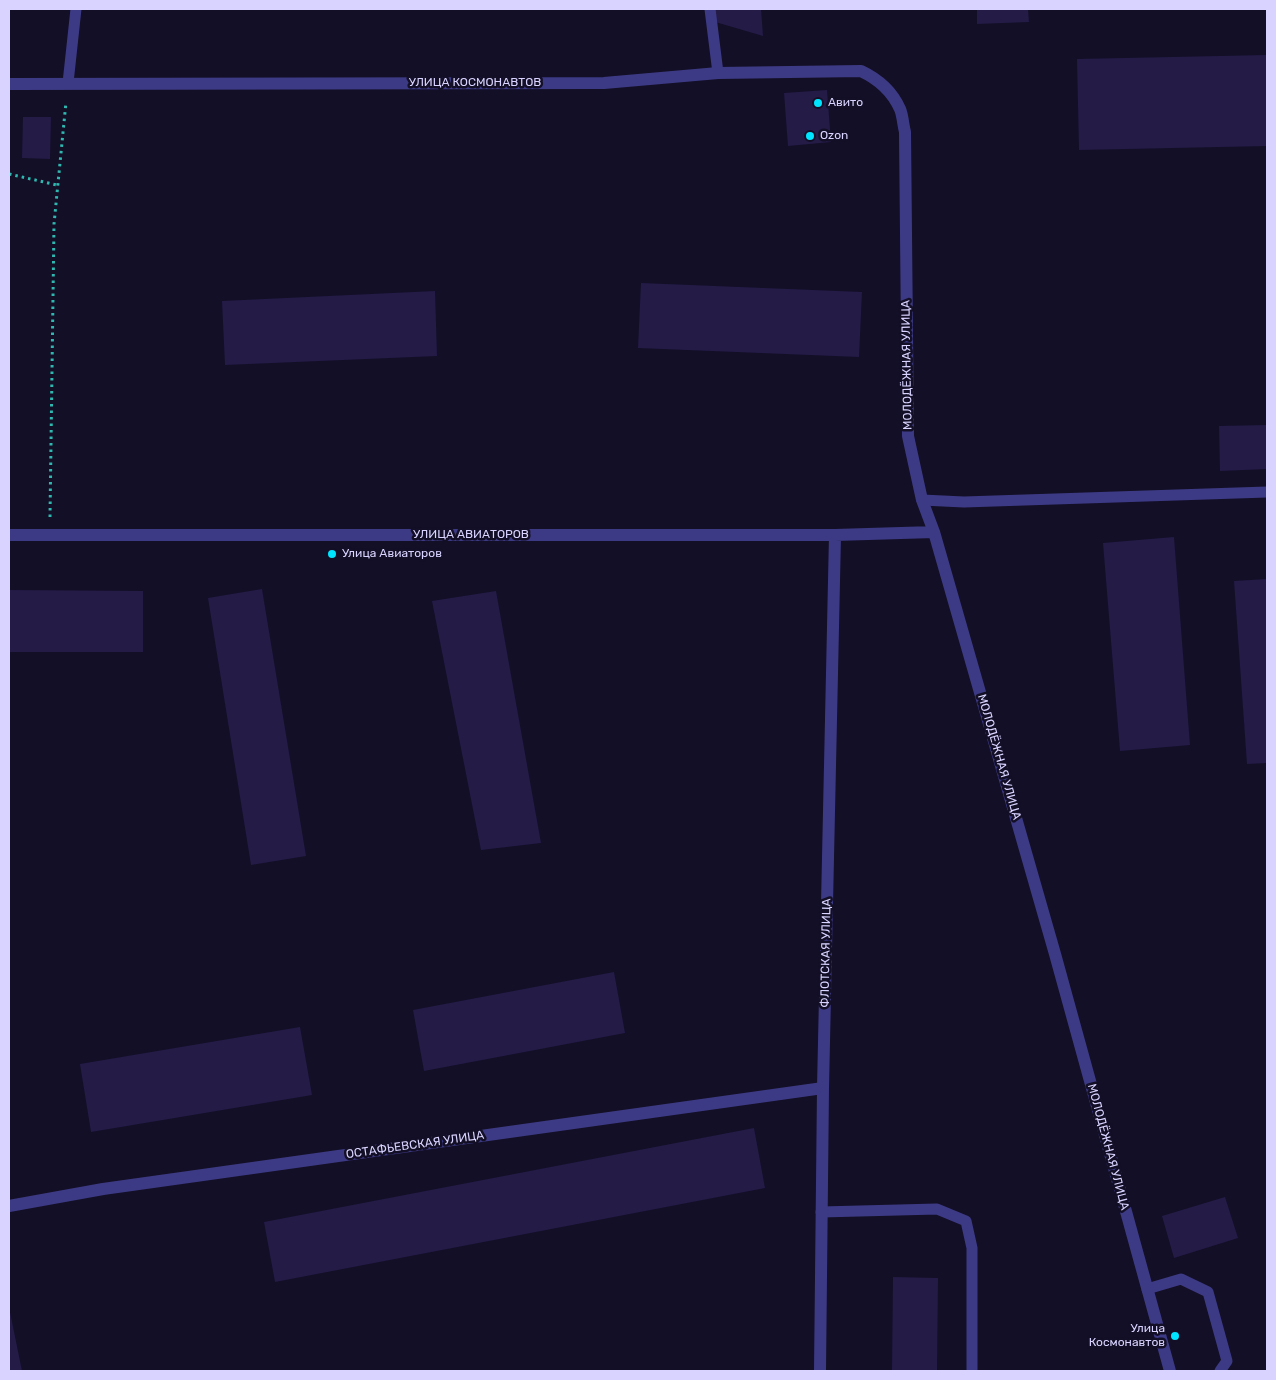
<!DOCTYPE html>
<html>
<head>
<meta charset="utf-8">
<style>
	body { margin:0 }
	#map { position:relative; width:1276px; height:1380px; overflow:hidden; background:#130f26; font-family:Rubik,sans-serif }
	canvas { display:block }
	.frame { position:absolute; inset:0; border:10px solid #d9d4ff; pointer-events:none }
</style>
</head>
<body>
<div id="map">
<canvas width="1276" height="1380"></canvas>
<div class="frame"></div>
</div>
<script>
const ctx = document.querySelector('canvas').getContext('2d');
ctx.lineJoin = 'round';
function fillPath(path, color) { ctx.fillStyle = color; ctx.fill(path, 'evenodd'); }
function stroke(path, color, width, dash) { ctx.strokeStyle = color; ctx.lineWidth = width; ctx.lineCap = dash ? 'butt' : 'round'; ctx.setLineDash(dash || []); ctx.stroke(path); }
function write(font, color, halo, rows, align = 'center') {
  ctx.font = font + ' Rubik,sans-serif'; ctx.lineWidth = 5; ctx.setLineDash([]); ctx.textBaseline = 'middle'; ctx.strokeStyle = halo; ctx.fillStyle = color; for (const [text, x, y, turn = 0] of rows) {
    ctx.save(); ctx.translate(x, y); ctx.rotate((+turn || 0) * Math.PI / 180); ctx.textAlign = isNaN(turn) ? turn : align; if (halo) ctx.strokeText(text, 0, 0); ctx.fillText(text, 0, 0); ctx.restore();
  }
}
const building = new Path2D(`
	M 712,9 L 761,9 L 763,36 L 712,21 Z
	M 977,9 L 1028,9 L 1029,22 L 977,24 Z
	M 1267,55 L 1267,146 L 1079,150 L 1077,59 Z
	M 827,90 L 831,142 L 788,146 L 784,93 Z
	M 23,117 L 51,117 L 50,159 L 22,158 Z
	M 641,283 L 862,292 L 859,357 L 638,348 Z
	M 435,291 L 437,356 L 225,365 L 222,301 Z
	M 1267,425 L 1267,469 L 1220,471 L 1219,426 Z
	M 1174,537 L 1190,745 L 1120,751 L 1103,543 Z
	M 1267,579 L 1267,763 L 1247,764 L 1234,581 Z
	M 262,589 L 306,856 L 251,865 L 208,598 Z
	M 9,590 L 143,591 L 143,652 L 9,652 Z
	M 496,591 L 541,843 L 481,850 L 432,601 Z
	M 614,972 L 625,1033 L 424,1071 L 413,1010 Z
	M 300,1027 L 312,1095 L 91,1132 L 80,1064 Z
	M 754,1128 L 765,1188 L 275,1282 L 264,1222 Z
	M 1225,1197 L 1238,1238 L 1174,1258 L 1162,1216 Z
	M 893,1277 L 938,1278 L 937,1371 L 892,1371 Z
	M 9,1312 L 10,1312 L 22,1371 L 9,1371 Z`);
const path = new Path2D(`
	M 9,174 L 57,185
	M 50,517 L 54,224 L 66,102`);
const service = new Path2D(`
	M 710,9 L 718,73
	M 68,83 L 76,9
	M 922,500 L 964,502 L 1267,492
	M 821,1212 L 937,1209 L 966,1221 L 972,1248 L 972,1371
	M 1147,1289 L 1181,1279 L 1208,1292 L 1227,1361 L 1220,1371`);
const minor = new Path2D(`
	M 9,84 L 604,83 L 718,73 L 861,71 C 878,79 892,91 900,109 C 903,116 903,125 905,132 L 908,436 L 922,500 L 934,532 L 1055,954 L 1170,1371
	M 9,535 L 835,535 L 934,532
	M 9,1206 L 103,1189 L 823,1088
	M 820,1371 L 823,1088 L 835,535`);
const markers = [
	[818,103,5,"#00e5ff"],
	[810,136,5,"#00e5ff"],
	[332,554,5,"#00e5ff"],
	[1175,1336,5,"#00e5ff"]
];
const streetNames = [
	["УЛИЦА КОСМОНАВТОВ",475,83],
	["МОЛОДЁЖНАЯ УЛИЦА",907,365,-91],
	["УЛИЦА АВИАТОРОВ",471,535],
	["МОЛОДЁЖНАЯ УЛИЦА",999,757,74],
	["ФЛОТСКАЯ УЛИЦА",826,953,-89],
	["ОСТАФЬЕВСКАЯ УЛИЦА",415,1145,-8],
	["МОЛОДЁЖНАЯ УЛИЦА",1108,1147,75]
];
const poiNames = [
	["Авито",828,103],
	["Ozon",820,136],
	["Улица Авиаторов",342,554],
	["Улица",1165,1329,"right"],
	["Космонавтов",1165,1343,"right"]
];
fillPath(building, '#241b47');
stroke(path, '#2fb8b0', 3, [2.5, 4]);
stroke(service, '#3d3a85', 11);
stroke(minor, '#3d3a85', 12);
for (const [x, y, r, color] of markers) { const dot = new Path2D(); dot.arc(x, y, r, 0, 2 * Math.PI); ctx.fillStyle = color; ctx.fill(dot); stroke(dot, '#130f26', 2); }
write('12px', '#d9d4ff', '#130f26', streetNames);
write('12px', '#d9d4ff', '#130f26', poiNames, 'left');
</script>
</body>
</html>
